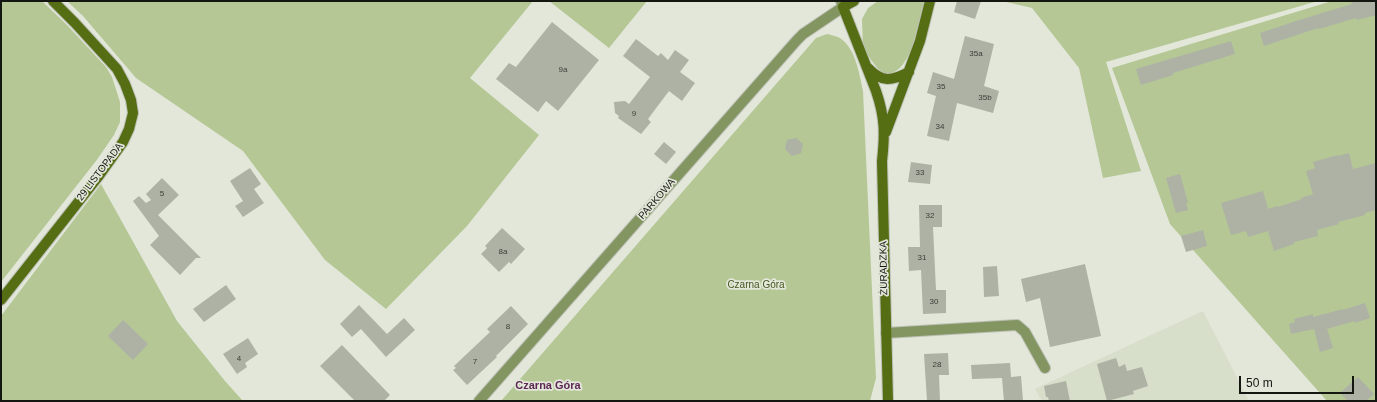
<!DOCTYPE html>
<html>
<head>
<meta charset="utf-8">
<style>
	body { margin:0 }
	#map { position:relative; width:1377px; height:402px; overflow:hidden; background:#e2e7da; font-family:Arial,sans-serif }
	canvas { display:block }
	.frame { position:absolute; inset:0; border:2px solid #141611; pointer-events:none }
	.scale { position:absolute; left:1239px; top:376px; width:115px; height:18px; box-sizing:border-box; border:2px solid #141611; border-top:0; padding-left:5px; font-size:12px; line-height:14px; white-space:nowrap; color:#141611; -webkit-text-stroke:3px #e2e7da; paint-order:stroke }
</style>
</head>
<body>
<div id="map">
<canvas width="1377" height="402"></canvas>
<div class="frame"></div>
<div class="scale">50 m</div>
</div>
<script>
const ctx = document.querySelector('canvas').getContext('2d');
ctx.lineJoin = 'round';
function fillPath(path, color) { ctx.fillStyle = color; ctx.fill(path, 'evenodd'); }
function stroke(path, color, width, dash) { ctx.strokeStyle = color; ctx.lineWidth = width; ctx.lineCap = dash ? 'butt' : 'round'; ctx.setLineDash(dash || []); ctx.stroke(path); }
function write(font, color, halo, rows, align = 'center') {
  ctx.font = font + ' Arial,sans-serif'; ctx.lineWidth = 3.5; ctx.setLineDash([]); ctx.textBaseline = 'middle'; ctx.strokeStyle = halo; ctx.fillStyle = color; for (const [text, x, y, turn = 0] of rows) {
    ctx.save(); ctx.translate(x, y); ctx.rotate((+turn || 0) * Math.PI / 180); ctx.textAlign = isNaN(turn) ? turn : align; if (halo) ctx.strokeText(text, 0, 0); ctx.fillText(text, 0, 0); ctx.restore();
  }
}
const built = new Path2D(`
	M 1203,311 L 1249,401 L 1042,401 L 1035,389 Z`);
const green = new Path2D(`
	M 1,1 L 42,1 L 68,26 L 106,67 L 112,77 L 120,102 L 120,122 L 114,135 L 96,161 L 1,282 Z
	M 67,1 L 533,1 L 470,78 L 539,135 L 467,226 L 386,309 L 325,260 L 243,151 L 136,78 L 83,16 Z
	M 549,1 L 647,1 L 609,48 Z
	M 878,1 L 925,1 C 921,19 912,64 894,72 C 892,73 888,74 885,74 L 878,69 L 863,49 L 862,19 L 868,8 Z
	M 1002,1 L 1318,1 L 1106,62 L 1141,171 L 1103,178 L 1079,68 L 1032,8 Z
	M 1332,1 L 1376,1 L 1376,401 L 1327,401 L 1170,224 L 1112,68 Z
	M 827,34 C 831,35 836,36 840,38 C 856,49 859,73 863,91 L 876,378 L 870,401 L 501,401 L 816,38 Z
	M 101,184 L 177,321 L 225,381 L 243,401 L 1,401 L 1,316 Z`);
const building = new Path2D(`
	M 957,1 L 981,1 L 975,19 L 954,12 Z
	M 1351,1 L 1376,1 L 1376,15 L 1357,20 L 1356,18 L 1319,29 L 1318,28 L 1264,46 L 1260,33 L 1296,21 L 1352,4 Z
	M 552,22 L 599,60 L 558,111 L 546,101 L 538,112 L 496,79 L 509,63 L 516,67 Z
	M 965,36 L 994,44 L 984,86 L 999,91 L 993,113 L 957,103 L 949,141 L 927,136 L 936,96 L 927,93 L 933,72 L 954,79 Z
	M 636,39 L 658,56 L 661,53 L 668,60 L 675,50 L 689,60 L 680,72 L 695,83 L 682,101 L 669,91 L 648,119 L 651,122 L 641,134 L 618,118 L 619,116 L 615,113 L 614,102 L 625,101 L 629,104 L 650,77 L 623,56 Z
	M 1231,41 L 1235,54 L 1173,73 L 1173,75 L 1141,85 L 1136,69 Z
	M 796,138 L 803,144 L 801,153 L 792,156 L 785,149 L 787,140 Z
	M 664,142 L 676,152 L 666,164 L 654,154 Z
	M 1349,153 L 1353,169 L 1376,163 L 1376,210 L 1365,213 L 1365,215 L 1338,222 L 1339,224 L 1317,230 L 1318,236 L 1294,242 L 1294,244 L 1274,251 L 1268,231 L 1248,237 L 1246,231 L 1231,235 L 1221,203 L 1263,191 L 1268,209 L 1277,206 L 1278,207 L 1302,199 L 1301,198 L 1313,194 L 1306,171 L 1315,168 L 1313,162 L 1338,155 L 1338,156 Z
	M 911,162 L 932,165 L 930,184 L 908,182 Z
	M 250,168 L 261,184 L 254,189 L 264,203 L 243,217 L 235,206 L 243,201 L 230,181 Z
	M 1180,174 L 1188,203 L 1186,203 L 1188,210 L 1176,213 L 1166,178 Z
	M 162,178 L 179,195 L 158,215 L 201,258 L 196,258 L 180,275 L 150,245 L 159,236 L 133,201 L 139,196 L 146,203 L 151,200 L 146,194 Z
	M 919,205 L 942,205 L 942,227 L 933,227 L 936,290 L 946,290 L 946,313 L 923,314 L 921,270 L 909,271 L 908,247 L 920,247 Z
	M 502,228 L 525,249 L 511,264 L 509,262 L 499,272 L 481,254 L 487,248 L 485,246 Z
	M 1203,230 L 1207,246 L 1186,252 L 1181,236 Z
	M 1085,264 L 1101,336 L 1050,347 L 1040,298 L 1026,302 L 1021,279 Z
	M 997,266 L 999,296 L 984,297 L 983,267 Z
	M 226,285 L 236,299 L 204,322 L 193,309 Z
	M 1365,303 L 1370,318 L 1355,323 L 1355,321 L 1327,329 L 1333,348 L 1320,352 L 1314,329 L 1291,334 L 1289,324 L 1295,322 L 1294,319 L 1313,314 L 1313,317 L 1343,309 L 1343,310 Z
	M 359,305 L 387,334 L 404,318 L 415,330 L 386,357 L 361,329 L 352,337 L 340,324 Z
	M 511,306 L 528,324 L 496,356 L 497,357 L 467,385 L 453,370 L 456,368 L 454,366 L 490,332 L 487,329 Z
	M 123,320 L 148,344 L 133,360 L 108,336 Z
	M 248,338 L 258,354 L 245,363 L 247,367 L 237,374 L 223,354 Z
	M 342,345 L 390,395 L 384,401 L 355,401 L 320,366 Z
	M 948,353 L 949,375 L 939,375 L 940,401 L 927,401 L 924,354 Z
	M 1116,358 L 1119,367 L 1125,364 L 1127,371 L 1142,367 L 1148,386 L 1133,391 L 1134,394 L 1107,401 L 1097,364 Z
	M 1010,363 L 1011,377 L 1021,376 L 1023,401 L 1004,401 L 1002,378 L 972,379 L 971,365 Z
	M 1358,377 L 1374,394 L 1366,401 L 1348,401 L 1340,393 Z
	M 1066,381 L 1070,401 L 1049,401 L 1048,397 L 1046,397 L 1044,386 Z`);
const street = new Path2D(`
	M 886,333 L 1017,325 L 1025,332 L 1045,368
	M 479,401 L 797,40 L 803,34 L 843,7 L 841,1`);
const secondary = new Path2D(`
	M 854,1 L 843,7 L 876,91 C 885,117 885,134 882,161 L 888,401
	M 868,68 C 882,83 892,81 909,72
	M 886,132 L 920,41 L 930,1
	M 1,300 L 98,177 L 123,142 L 129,129 L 133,113 L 131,100 L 125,84 L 117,69 L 75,23 L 53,1`);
const numberNames = [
	["35a",976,54],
	["9a",563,70],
	["35",941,87],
	["35b",985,98],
	["9",634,114],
	["34",940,127],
	["33",920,173],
	["5",162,194],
	["32",930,216],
	["8a",503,252],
	["31",922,258],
	["30",934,302],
	["8",508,327],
	["4",239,359],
	["7",475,362],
	["28",937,365]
];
const streetNames = [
	["29 LISTOPADA",100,172,-53],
	["PARKOWA",657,199,-49],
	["ŻURADZKA",884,268,-91]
];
const parkNames = [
	["Czarna Góra",756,285]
];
const neighbourhoodNames = [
	["Czarna Góra",548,386]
];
fillPath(built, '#d7deca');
fillPath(green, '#b5c795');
fillPath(building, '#adb2a5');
stroke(street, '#bdc1b6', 12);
stroke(secondary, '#bdc1b6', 12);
stroke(street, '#839561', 10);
stroke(secondary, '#556d13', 10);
write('8px', '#3a3d36', null, numberNames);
write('10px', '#141611', '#e2e7da', streetNames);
write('10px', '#45561d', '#e2e7da', parkNames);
write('bold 11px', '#5e2855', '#e2e7da', neighbourhoodNames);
</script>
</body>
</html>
